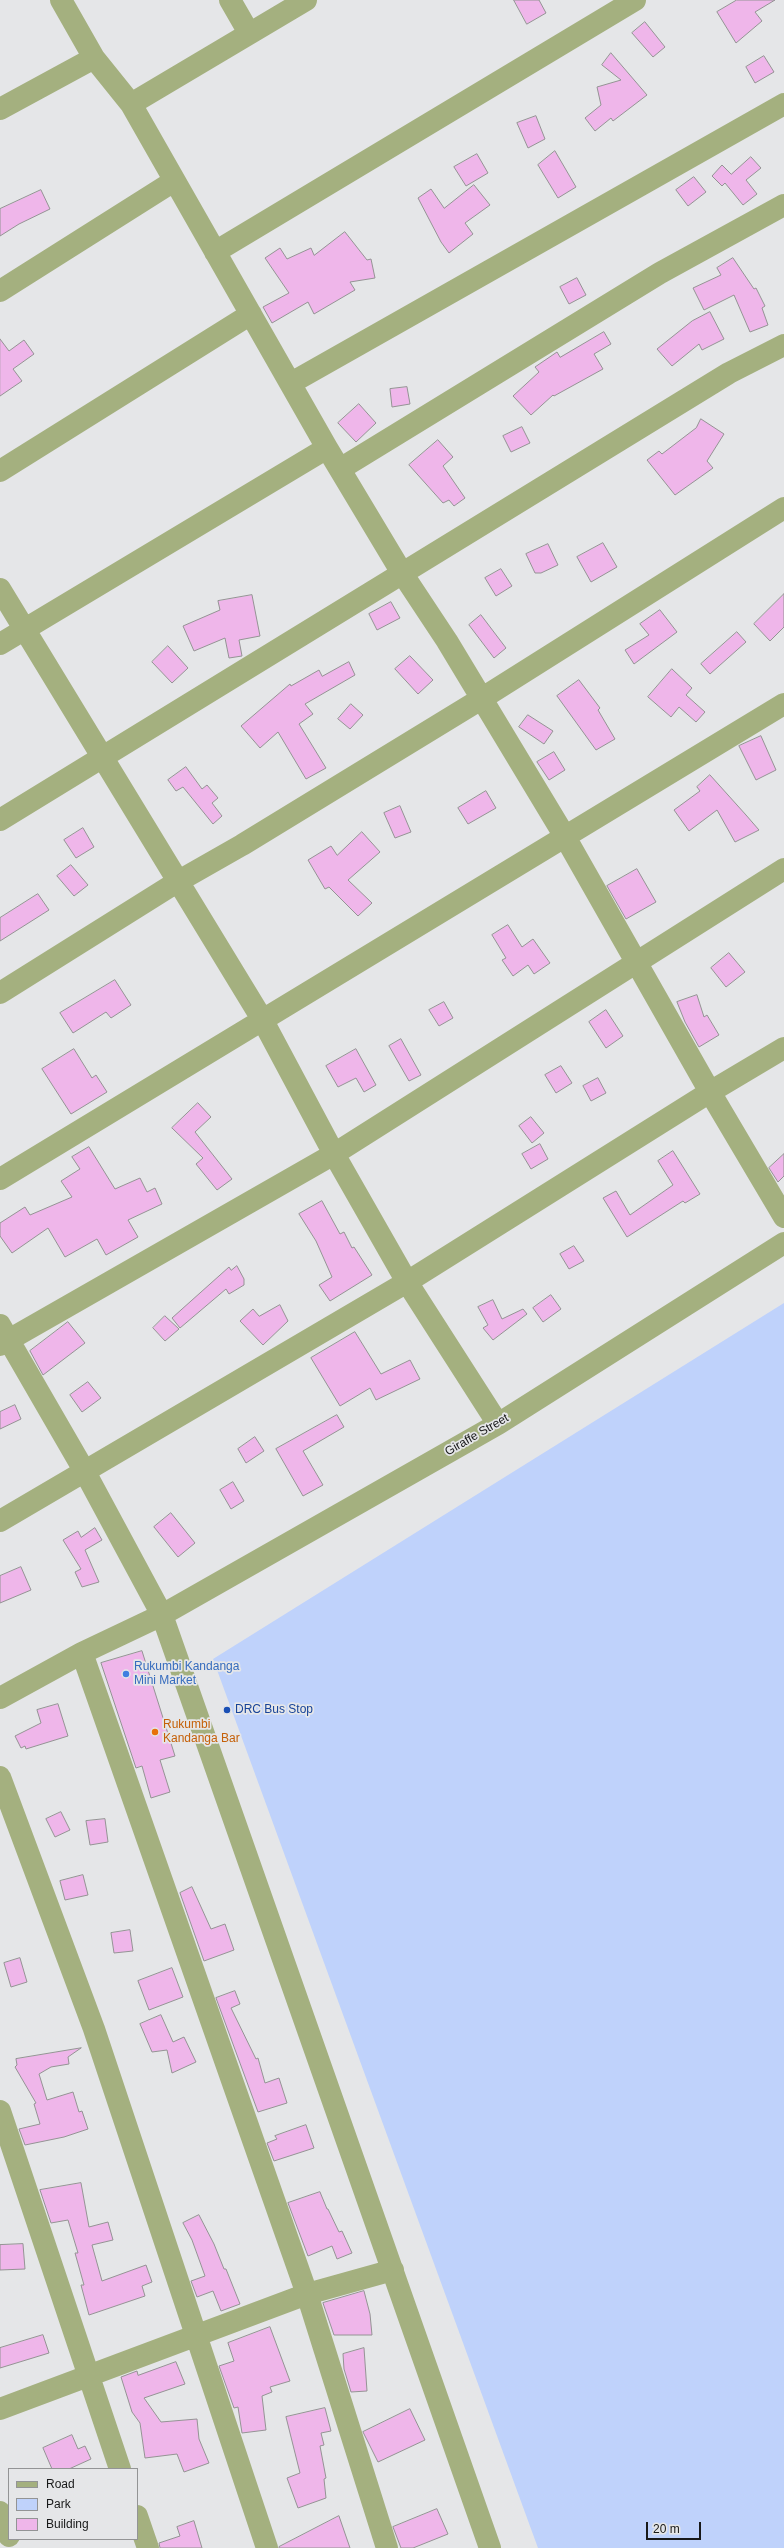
<!DOCTYPE html>
<html>
<head>
<meta charset="utf-8">
<style>
	body { margin:0 }
	#map { position:relative; width:784px; height:2548px; overflow:hidden; background:#e5e6e8; font-family:Arial,sans-serif }
	canvas { display:block }
	.legend { position:absolute; left:8px; top:2468px; width:130px; height:72px; box-sizing:border-box; background:#e5e6e8; border:1px solid #939495; margin:0; padding:5px 7px; list-style:none; font-size:12px; color:#181919 }
	.legend li { display:flex; align-items:center; gap:8px; height:20px }
	.legend b { width:20px; border:1px solid #939495 }
	.scale { position:absolute; left:646px; top:2522px; width:55px; height:18px; box-sizing:border-box; border:2px solid #181919; border-top:0; padding-left:5px; font-size:12px; line-height:14px; white-space:nowrap; color:#181919; -webkit-text-stroke:3px #e5e6e8; paint-order:stroke }
</style>
</head>
<body>
<div id="map">
<canvas width="784" height="2548"></canvas>
<ul class="legend">
<li><b style="height:5px;background:#a4b07f"></b>Road</li>
<li><b style="height:11px;background:#bfd2fb"></b>Park</li>
<li><b style="height:11px;background:#efb6ea"></b>Building</li>
</ul>
<div class="scale">20 m</div>
</div>
<script>
const ctx = document.querySelector('canvas').getContext('2d');
ctx.lineJoin = 'round';
function fillPath(path, color) { ctx.fillStyle = color; ctx.fill(path, 'evenodd'); }
function stroke(path, color, width, dash) { ctx.strokeStyle = color; ctx.lineWidth = width; ctx.lineCap = dash ? 'butt' : 'round'; ctx.setLineDash(dash || []); ctx.stroke(path); }
function write(font, color, halo, rows, align = 'center') {
  ctx.font = font + ' Arial,sans-serif'; ctx.lineWidth = 3.5; ctx.setLineDash([]); ctx.textBaseline = 'middle'; ctx.strokeStyle = halo; ctx.fillStyle = color; for (const [text, x, y, turn = 0] of rows) {
    ctx.save(); ctx.translate(x, y); ctx.rotate((+turn || 0) * Math.PI / 180); ctx.textAlign = isNaN(turn) ? turn : align; if (halo) ctx.strokeText(text, 0, 0); ctx.fillText(text, 0, 0); ctx.restore();
  }
}
const green = new Path2D(`
	M 784,1303 L 784,2548 L 538,2548 L 213,1659 Z`);
const building = new Path2D(`
	M 514,0 L 539,0 L 546,13 L 527,24 Z
	M 737,0 L 775,0 L 755,12 L 762,21 L 736,43 L 717,12 Z
	M 645,22 L 665,47 L 653,57 L 632,33 Z
	M 611,53 L 647,95 L 613,121 L 611,118 L 595,131 L 585,118 L 601,105 L 597,87 L 621,80 L 602,65 Z
	M 764,56 L 774,72 L 755,83 L 746,67 Z
	M 536,116 L 545,139 L 528,148 L 517,123 Z
	M 555,151 L 576,187 L 558,198 L 538,165 Z
	M 477,154 L 488,173 L 466,186 L 454,167 Z
	M 751,157 L 761,168 L 746,180 L 757,194 L 743,205 L 725,183 L 722,186 L 712,176 L 722,165 L 731,174 Z
	M 694,177 L 706,192 L 688,206 L 676,190 Z
	M 474,185 L 490,205 L 465,223 L 473,234 L 449,253 L 441,242 L 418,198 L 431,189 L 444,208 Z
	M 41,190 L 50,209 L 19,224 L 0,236 L 0,209 Z
	M 345,232 L 367,260 L 371,259 L 375,278 L 350,282 L 355,290 L 314,314 L 308,302 L 272,323 L 263,307 L 289,293 L 265,258 L 280,248 L 287,259 L 311,248 L 314,255 Z
	M 733,258 L 754,289 L 756,288 L 765,306 L 762,308 L 768,325 L 750,332 L 734,295 L 704,310 L 693,288 L 721,275 L 717,268 Z
	M 577,278 L 586,295 L 569,304 L 560,287 Z
	M 710,312 L 724,339 L 702,350 L 699,344 L 672,366 L 657,349 L 692,321 Z
	M 604,332 L 611,344 L 594,354 L 603,369 L 554,396 L 553,395 L 531,415 L 513,396 L 539,372 L 535,367 L 557,352 L 560,357 Z
	M 0,339 L 9,351 L 24,340 L 34,354 L 13,369 L 22,381 L 0,396 Z
	M 407,387 L 410,404 L 392,407 L 390,389 Z
	M 359,404 L 376,423 L 356,442 L 338,423 Z
	M 701,419 L 724,434 L 707,461 L 713,468 L 675,495 L 647,460 L 659,451 L 662,454 L 696,428 Z
	M 522,427 L 530,443 L 511,452 L 503,436 Z
	M 438,440 L 453,457 L 443,466 L 465,498 L 454,506 L 449,500 L 443,503 L 409,465 Z
	M 603,543 L 617,567 L 591,582 L 577,557 Z
	M 548,544 L 558,565 L 541,573 L 535,573 L 526,554 Z
	M 501,569 L 512,586 L 496,596 L 485,578 Z
	M 784,594 L 784,627 L 770,641 L 754,624 Z
	M 252,595 L 260,636 L 239,640 L 242,656 L 229,658 L 225,638 L 194,651 L 183,626 L 220,610 L 218,601 Z
	M 391,602 L 400,618 L 377,630 L 369,614 Z
	M 660,610 L 677,632 L 634,664 L 625,650 L 649,635 L 640,624 Z
	M 481,615 L 506,648 L 494,658 L 469,625 Z
	M 737,632 L 746,642 L 710,674 L 701,664 Z
	M 168,646 L 188,668 L 172,683 L 152,662 Z
	M 410,656 L 433,680 L 418,694 L 395,669 Z
	M 349,662 L 355,675 L 305,704 L 313,714 L 299,724 L 326,768 L 306,779 L 278,732 L 260,748 L 241,726 L 290,684 L 291,686 L 319,670 L 322,676 Z
	M 672,669 L 692,688 L 686,695 L 705,712 L 696,722 L 679,707 L 671,717 L 648,697 Z
	M 579,680 L 600,708 L 598,710 L 615,739 L 596,750 L 557,696 Z
	M 351,704 L 363,715 L 350,729 L 338,719 Z
	M 528,715 L 553,731 L 544,744 L 519,727 Z
	M 761,736 L 776,770 L 756,780 L 739,746 Z
	M 554,752 L 565,770 L 549,780 L 537,762 Z
	M 186,767 L 202,789 L 207,785 L 218,798 L 212,803 L 222,816 L 213,824 L 183,787 L 176,791 L 168,780 Z
	M 710,775 L 746,815 L 759,830 L 735,842 L 717,810 L 689,831 L 674,810 L 700,791 L 697,787 Z
	M 486,791 L 496,808 L 468,824 L 458,808 Z
	M 400,806 L 411,832 L 395,838 L 384,813 Z
	M 83,828 L 94,847 L 76,858 L 64,840 Z
	M 362,832 L 380,852 L 348,880 L 372,903 L 358,916 L 329,887 L 325,889 L 308,860 L 331,846 L 337,855 Z
	M 71,865 L 88,885 L 74,896 L 57,876 Z
	M 637,869 L 656,902 L 626,919 L 607,886 Z
	M 38,894 L 49,910 L 0,941 L 0,918 Z
	M 508,925 L 522,947 L 533,939 L 550,963 L 534,974 L 528,965 L 513,976 L 502,960 L 506,958 L 492,935 Z
	M 729,953 L 745,972 L 726,987 L 711,968 Z
	M 115,980 L 131,1005 L 111,1018 L 106,1012 L 73,1033 L 60,1013 Z
	M 697,995 L 704,1017 L 707,1015 L 719,1035 L 699,1047 L 685,1022 L 677,1002 Z
	M 444,1002 L 453,1018 L 439,1026 L 429,1010 Z
	M 606,1010 L 623,1036 L 606,1048 L 589,1022 Z
	M 401,1039 L 421,1075 L 409,1081 L 389,1046 Z
	M 74,1049 L 92,1078 L 96,1075 L 107,1092 L 71,1114 L 42,1069 Z
	M 356,1049 L 376,1085 L 364,1092 L 356,1078 L 338,1087 L 326,1066 Z
	M 561,1066 L 572,1083 L 556,1093 L 545,1075 Z
	M 598,1078 L 606,1093 L 591,1101 L 583,1086 Z
	M 198,1103 L 211,1117 L 195,1132 L 232,1179 L 217,1190 L 196,1164 L 203,1158 L 172,1128 Z
	M 531,1117 L 544,1133 L 532,1143 L 519,1126 Z
	M 540,1144 L 548,1159 L 531,1169 L 522,1154 Z
	M 89,1147 L 115,1189 L 140,1178 L 147,1192 L 155,1188 L 162,1204 L 128,1220 L 138,1237 L 106,1255 L 97,1239 L 65,1257 L 48,1228 L 12,1253 L 0,1236 L 0,1223 L 25,1207 L 30,1215 L 72,1197 L 61,1181 L 80,1169 L 72,1157 Z
	M 673,1151 L 700,1194 L 685,1203 L 683,1201 L 627,1237 L 603,1198 L 616,1191 L 630,1215 L 673,1185 L 658,1161 Z
	M 784,1154 L 784,1176 L 778,1182 L 769,1168 Z
	M 322,1201 L 340,1234 L 344,1232 L 352,1248 L 354,1247 L 372,1275 L 330,1301 L 319,1285 L 332,1277 L 316,1241 L 299,1214 Z
	M 574,1246 L 584,1261 L 569,1269 L 560,1254 Z
	M 237,1266 L 244,1279 L 244,1285 L 229,1294 L 226,1289 L 180,1328 L 172,1318 L 229,1267 L 231,1270 Z
	M 551,1295 L 561,1309 L 543,1322 L 533,1308 Z
	M 493,1300 L 502,1319 L 523,1309 L 527,1314 L 493,1340 L 483,1328 L 488,1325 L 478,1307 Z
	M 280,1305 L 288,1321 L 263,1345 L 240,1321 L 253,1309 L 259,1316 Z
	M 165,1316 L 179,1329 L 165,1341 L 153,1328 Z
	M 68,1322 L 85,1343 L 43,1375 L 30,1351 Z
	M 355,1332 L 381,1374 L 410,1360 L 420,1379 L 376,1400 L 370,1388 L 340,1406 L 311,1358 Z
	M 88,1382 L 101,1398 L 82,1412 L 70,1395 Z
	M 15,1405 L 21,1419 L 0,1429 L 0,1412 Z
	M 337,1415 L 344,1427 L 303,1451 L 323,1485 L 303,1496 L 276,1449 Z
	M 255,1437 L 264,1451 L 246,1463 L 238,1449 Z
	M 233,1482 L 244,1501 L 231,1509 L 220,1490 Z
	M 171,1513 L 195,1543 L 178,1557 L 154,1527 Z
	M 95,1528 L 102,1540 L 85,1550 L 99,1582 L 82,1587 L 75,1572 L 81,1569 L 63,1540 L 78,1531 L 81,1537 Z
	M 21,1567 L 31,1590 L 0,1603 L 0,1576 Z
	M 142,1651 L 175,1756 L 160,1760 L 170,1792 L 151,1798 L 142,1766 L 136,1768 L 101,1663 Z
	M 58,1704 L 68,1736 L 26,1749 L 25,1746 L 21,1748 L 15,1736 L 41,1723 L 37,1710 Z
	M 61,1812 L 70,1830 L 55,1837 L 46,1819 Z
	M 105,1819 L 108,1842 L 90,1845 L 86,1821 Z
	M 83,1875 L 88,1895 L 65,1900 L 60,1881 Z
	M 192,1887 L 211,1929 L 225,1924 L 234,1950 L 204,1961 L 180,1893 Z
	M 130,1930 L 133,1951 L 114,1953 L 111,1933 Z
	M 20,1958 L 27,1982 L 11,1987 L 4,1963 Z
	M 172,1968 L 183,1997 L 149,2010 L 138,1981 Z
	M 235,1991 L 240,2004 L 231,2008 L 256,2059 L 258,2058 L 265,2083 L 279,2078 L 287,2103 L 258,2112 L 216,1998 Z
	M 161,2015 L 173,2042 L 184,2037 L 196,2062 L 172,2073 L 167,2050 L 152,2052 L 140,2024 Z
	M 81,2048 L 68,2057 L 69,2064 L 51,2067 L 39,2074 L 47,2100 L 73,2092 L 79,2112 L 82,2111 L 88,2129 L 64,2137 L 25,2145 L 19,2129 L 40,2124 L 34,2104 L 36,2103 L 15,2067 L 17,2065 L 16,2059 Z
	M 306,2125 L 314,2148 L 274,2161 L 267,2143 L 277,2139 L 275,2136 Z
	M 81,2183 L 89,2227 L 108,2222 L 113,2240 L 92,2245 L 102,2281 L 146,2265 L 152,2282 L 142,2286 L 145,2296 L 89,2315 L 81,2285 L 84,2285 L 75,2253 L 78,2253 L 68,2220 L 51,2223 L 40,2190 Z
	M 320,2192 L 327,2209 L 328,2209 L 339,2232 L 342,2231 L 352,2253 L 337,2259 L 332,2246 L 308,2256 L 288,2203 Z
	M 199,2215 L 214,2244 L 224,2269 L 226,2269 L 240,2304 L 221,2311 L 213,2291 L 197,2297 L 191,2281 L 205,2276 L 192,2240 L 183,2223 Z
	M 23,2244 L 25,2269 L 0,2270 L 0,2245 Z
	M 364,2291 L 370,2314 L 372,2335 L 334,2335 L 323,2303 Z
	M 270,2327 L 290,2381 L 270,2387 L 272,2392 L 262,2396 L 266,2430 L 242,2433 L 238,2407 L 234,2408 L 219,2366 L 234,2361 L 228,2343 Z
	M 43,2335 L 49,2353 L 0,2368 L 0,2348 Z
	M 364,2348 L 367,2391 L 351,2392 L 344,2369 L 343,2354 Z
	M 176,2362 L 185,2384 L 144,2398 L 161,2422 L 197,2419 L 199,2439 L 209,2463 L 184,2472 L 177,2454 L 145,2458 L 140,2423 L 132,2412 L 121,2377 L 137,2371 L 138,2375 Z
	M 325,2408 L 331,2431 L 321,2433 L 324,2445 L 320,2446 L 326,2478 L 324,2479 L 326,2498 L 298,2508 L 287,2478 L 300,2473 L 286,2417 Z
	M 410,2409 L 425,2440 L 378,2462 L 363,2432 Z
	M 72,2435 L 78,2449 L 85,2446 L 91,2459 L 69,2469 L 52,2469 L 43,2448 Z
	M 437,2509 L 448,2534 L 413,2548 L 401,2548 L 393,2527 Z
	M 339,2516 L 350,2548 L 279,2548 L 279,2547 Z
	M 194,2521 L 202,2548 L 160,2548 L 159,2543 L 180,2536 L 177,2527 Z`);
const minor = new Path2D(`
	M 61,0 L 94,58 L 131,104 L 327,448 L 402,573 L 447,641 L 564,835 L 710,1092 L 784,1217
	M 230,0 L 249,33
	M 131,104 L 306,0
	M 0,109 L 94,58
	M 215,252 L 635,0
	M 0,291 L 174,181
	M 291,383 L 784,104
	M 340,469 L 660,273 L 784,205
	M 0,471 L 251,314
	M 0,589 L 262,1019 L 334,1154 L 407,1282 L 498,1424
	M 0,644 L 327,448
	M 0,820 L 729,373 L 784,345
	M 0,993 L 177,882 L 242,845 L 481,699 L 784,508
	M 0,1179 L 784,704
	M 0,1325 L 85,1472 L 162,1615 L 490,2548
	M 0,1345 L 334,1154 L 784,869
	M 0,1521 L 407,1282 L 710,1092 L 784,1048
	M 82,1653 L 307,2294 L 387,2548
	M 0,1698 L 82,1653 L 162,1615 L 498,1424 L 784,1243
	M 0,1777 L 94,2029 L 267,2548
	M 0,2111 L 120,2469
	M 0,2409 L 307,2294 L 393,2270
	M 0,2512 L 9,2536
	M 137,2516 L 148,2548`);
const markers = [
	[126,1674,4,"#3f7fe0"],
	[227,1710,4,"#1a4fb4"],
	[155,1732,4,"#e8710a"]
];
const streetNames = [
	["Giraffe Street",477,1435,-30]
];
const shopNames = [
	["Rukumbi Kandanga",134,1667],
	["Mini Market",134,1681]
];
const transitNames = [
	["DRC Bus Stop",235,1710]
];
const foodNames = [
	["Rukumbi",163,1725],
	["Kandanga Bar",163,1739]
];
fillPath(green, '#bfd2fb');
fillPath(building, '#efb6ea');
stroke(building, '#949394', 1);
stroke(minor, '#a4b07f', 22);
for (const [x, y, r, color] of markers) { const dot = new Path2D(); dot.arc(x, y, r, 0, 2 * Math.PI); ctx.fillStyle = color; ctx.fill(dot); stroke(dot, '#e5e6e8', 1.5); }
write('12px', '#181919', '#e5e6e8', streetNames);
write('12px', '#366cbe', '#e5e6e8', shopNames, 'left');
write('12px', '#164399', '#e5e6e8', transitNames, 'left');
write('12px', '#c56008', '#e5e6e8', foodNames, 'left');
</script>
</body>
</html>
